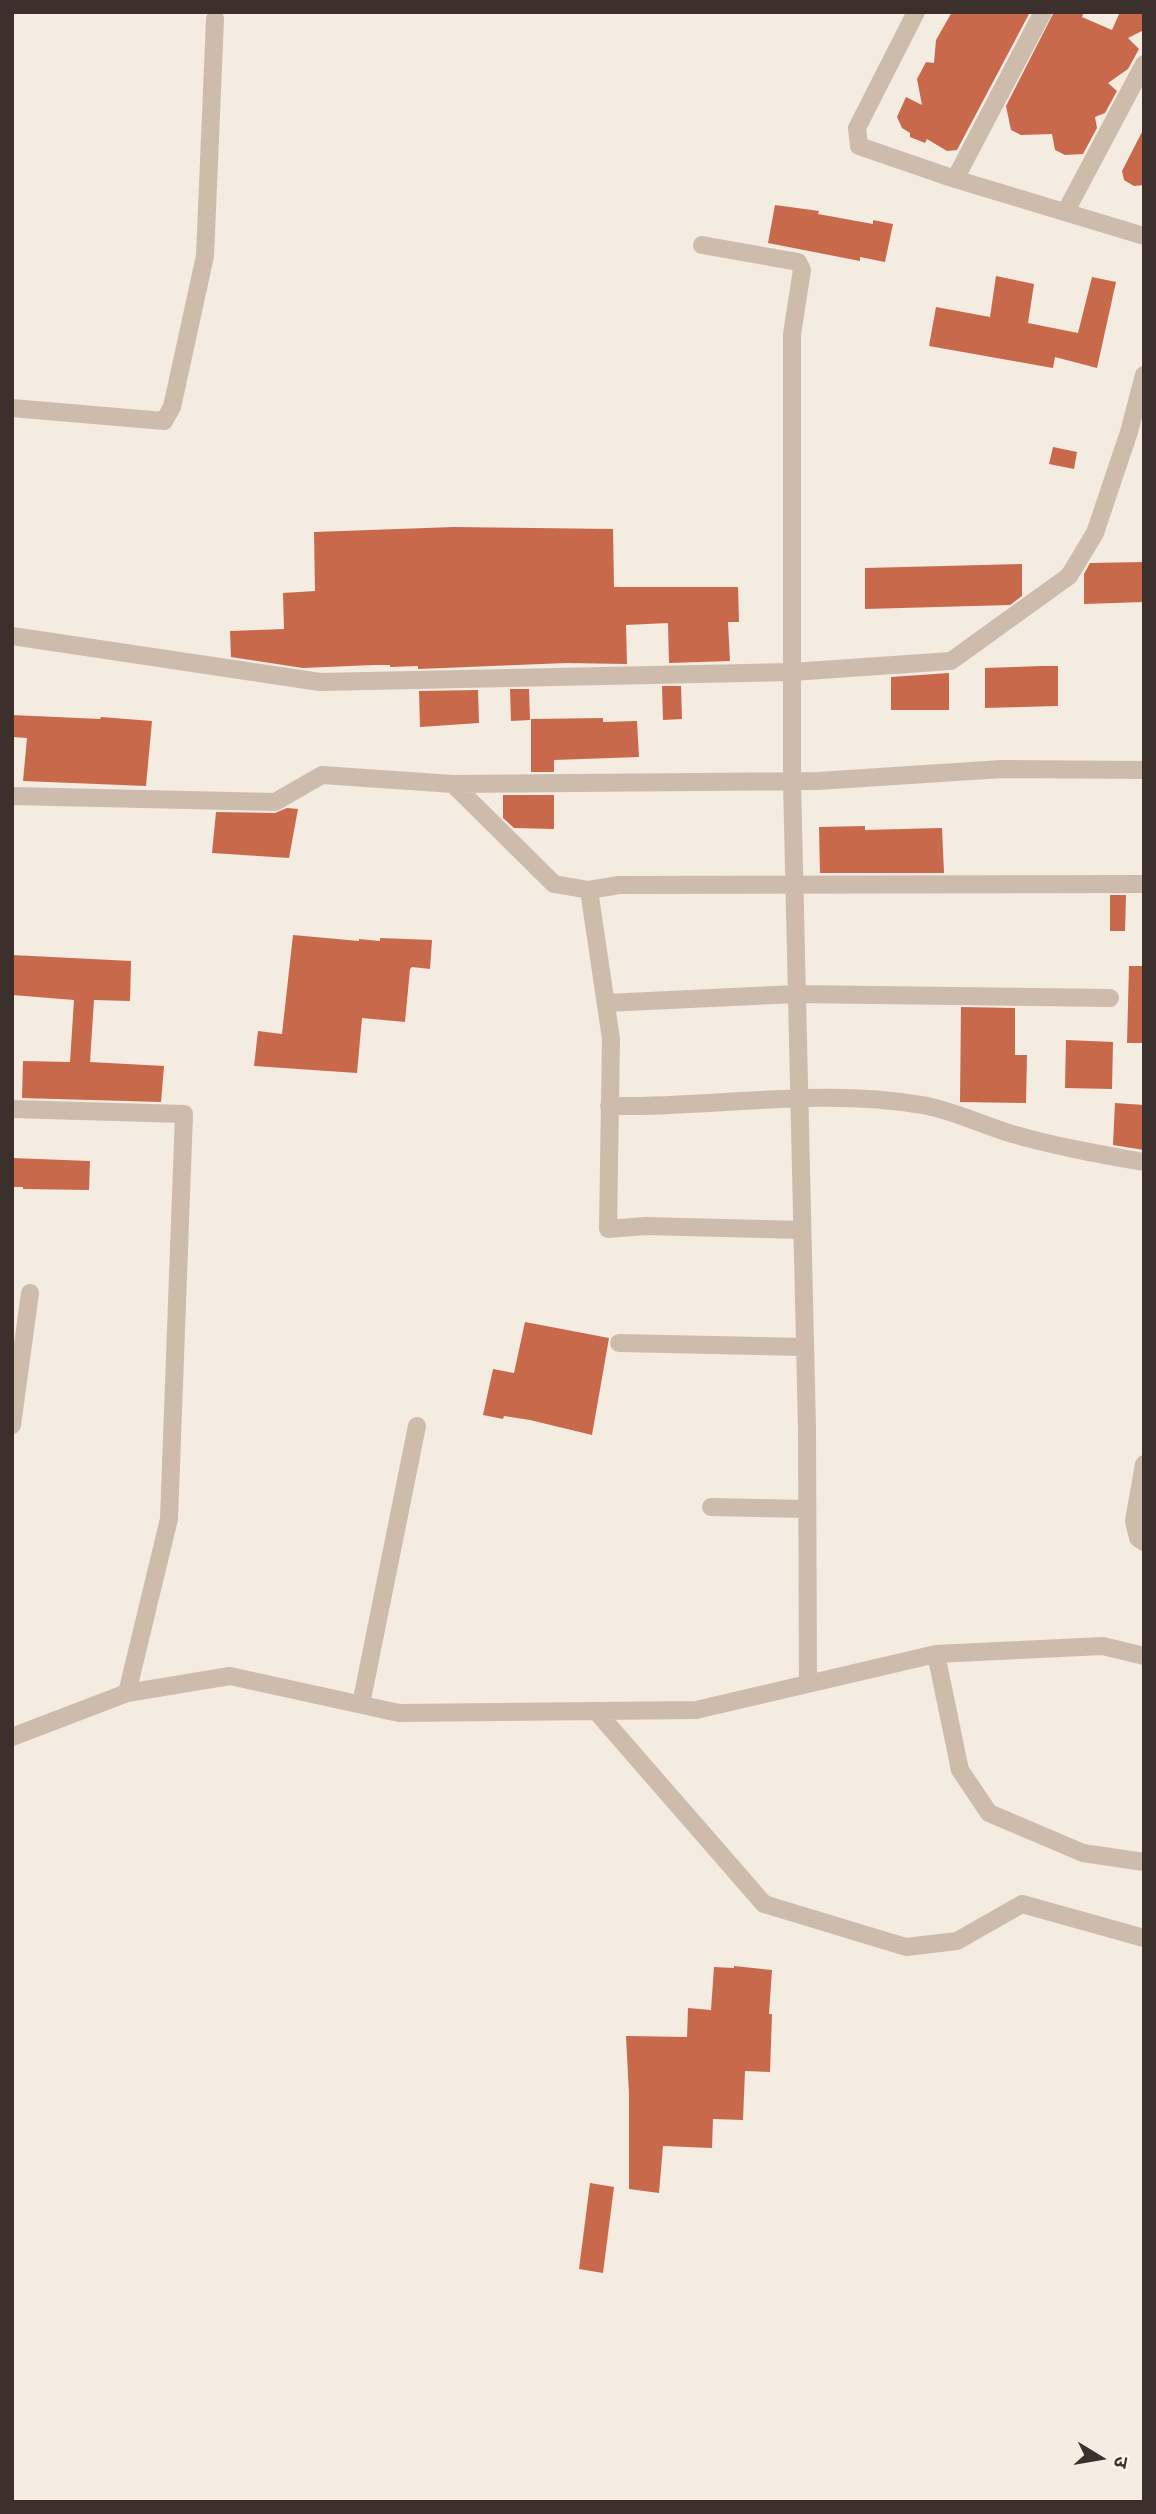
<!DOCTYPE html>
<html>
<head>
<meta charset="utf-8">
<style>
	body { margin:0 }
	#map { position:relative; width:1156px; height:2514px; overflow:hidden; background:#f4ebe1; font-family:Rubik,"Noto Sans Devanagari",sans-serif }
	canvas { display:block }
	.frame { position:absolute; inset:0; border:14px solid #3b302b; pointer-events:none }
	.north { position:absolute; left:1065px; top:2423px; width:70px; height:70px; -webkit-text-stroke:5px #fbf5ee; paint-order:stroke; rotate:101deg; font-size:19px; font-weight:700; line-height:28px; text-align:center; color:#3b302b }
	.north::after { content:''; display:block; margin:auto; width:24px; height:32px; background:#3b302b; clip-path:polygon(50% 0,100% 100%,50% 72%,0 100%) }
</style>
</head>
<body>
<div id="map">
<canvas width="1156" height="2514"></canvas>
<div class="frame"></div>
<div class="north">उ</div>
</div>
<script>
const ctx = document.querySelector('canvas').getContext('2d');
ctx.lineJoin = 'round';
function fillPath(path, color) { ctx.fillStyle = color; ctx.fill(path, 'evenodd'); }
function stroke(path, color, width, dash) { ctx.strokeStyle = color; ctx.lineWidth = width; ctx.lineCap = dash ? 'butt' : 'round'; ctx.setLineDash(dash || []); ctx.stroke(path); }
const building = new Path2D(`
	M 952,12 L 1030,12 L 957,150 L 947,151 L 927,139 L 925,143 L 910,137 L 910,133 L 902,128 L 897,117 L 906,97 L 922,105 L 917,79 L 926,62 L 934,63 L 936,40 Z
	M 1054,12 L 1084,12 L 1082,17 L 1112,30 L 1120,12 L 1144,12 L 1144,30 L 1128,38 L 1139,49 L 1128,69 L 1108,83 L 1117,91 L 1105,113 L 1095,117 L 1097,128 L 1083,154 L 1065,155 L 1055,150 L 1052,134 L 1021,135 L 1011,130 L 1006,106 Z
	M 1144,128 L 1144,185 L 1134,186 L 1124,180 L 1122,171 Z
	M 775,205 L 819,211 L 818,214 L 873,224 L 873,220 L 893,224 L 885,262 L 860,257 L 860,261 L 768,243 Z
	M 996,276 L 1034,284 L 1028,323 L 1078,333 L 1092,277 L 1116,282 L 1097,368 L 1055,357 L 1053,368 L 929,346 L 936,307 L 990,317 Z
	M 1053,447 L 1077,452 L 1074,469 L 1049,464 Z
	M 454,527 L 613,529 L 614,587 L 738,587 L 739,622 L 728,622 L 730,661 L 669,663 L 668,623 L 626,625 L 627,664 L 566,663 L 418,669 L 418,666 L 390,667 L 390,665 L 374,665 L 303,668 L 231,657 L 230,631 L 284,629 L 283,593 L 315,591 L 314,532 Z
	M 1144,562 L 1144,602 L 1084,604 L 1084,574 L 1090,563 Z
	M 1022,564 L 1022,596 L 1010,605 L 865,609 L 865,568 Z
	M 1042,666 L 1058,666 L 1058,706 L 985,708 L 985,668 Z
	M 949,673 L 949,710 L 891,710 L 891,677 Z
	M 662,686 L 681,686 L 682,719 L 663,720 Z
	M 510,689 L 529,689 L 530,720 L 511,721 Z
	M 478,690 L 479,723 L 420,727 L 419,691 Z
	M 12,715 L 100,719 L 101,717 L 152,721 L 146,786 L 23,781 L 27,738 L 12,737 Z
	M 603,718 L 603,722 L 637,721 L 639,757 L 554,760 L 554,772 L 531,772 L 531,719 Z
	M 503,795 L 554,795 L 554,829 L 514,828 L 503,818 Z
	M 287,808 L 298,809 L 289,858 L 212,853 L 216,812 L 275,813 Z
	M 865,826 L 865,830 L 942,828 L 944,873 L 820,873 L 819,827 Z
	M 1110,895 L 1126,895 L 1125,931 L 1110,931 Z
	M 293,935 L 359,941 L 359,939 L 380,941 L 380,938 L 432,940 L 430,969 L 412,967 L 410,969 L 405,1022 L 362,1018 L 357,1073 L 254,1066 L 258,1031 L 282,1034 Z
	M 12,955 L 131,961 L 130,1001 L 94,1000 L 90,1062 L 164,1066 L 161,1102 L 22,1098 L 23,1061 L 70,1062 L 74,1000 L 12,995 Z
	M 1129,966 L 1144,966 L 1144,1043 L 1127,1043 Z
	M 961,1007 L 1015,1008 L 1015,1055 L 1027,1055 L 1026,1103 L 960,1102 Z
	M 1066,1040 L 1113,1042 L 1112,1089 L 1065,1088 Z
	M 1115,1103 L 1144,1105 L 1144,1150 L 1113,1145 Z
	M 12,1158 L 90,1161 L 89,1190 L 23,1189 L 23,1187 L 12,1187 Z
	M 525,1322 L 609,1338 L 592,1435 L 530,1420 L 504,1416 L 503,1419 L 483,1415 L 493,1369 L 514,1373 Z
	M 734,1966 L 772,1970 L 769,2014 L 772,2014 L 770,2072 L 745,2071 L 743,2120 L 713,2119 L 712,2148 L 663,2146 L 659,2193 L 629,2189 L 629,2094 L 626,2036 L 687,2037 L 688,2008 L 711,2010 L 714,1967 L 734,1968 Z
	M 590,2183 L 614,2187 L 603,2273 L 579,2269 Z`);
const street = new Path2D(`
	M 916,12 L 857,128 L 859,146 L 955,179 L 1144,236
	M 955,179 L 1043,12
	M 1066,211 L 1144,64
	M 702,245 L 798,262 L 802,270 L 792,334 L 792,781 L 807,1429 L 808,1684
	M 12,408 L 164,421 L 172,407 L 205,256 L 215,19
	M 12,636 L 320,682 L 792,672 L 951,661 L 1069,576 L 1095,533 L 1129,432 L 1144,375
	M 453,784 L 554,884 L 589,890 L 619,885 L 1144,884
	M 12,796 L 275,802 L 322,775 L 453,784 L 818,781 L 1002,769 L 1144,770
	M 589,890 L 611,1039 L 608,1229 L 645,1226 L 802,1230
	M 606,1003 L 796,994 L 1110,998
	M 609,1106 C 713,1108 819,1087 922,1105 C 952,1110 980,1124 1009,1133 C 1053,1146 1098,1154 1144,1162
	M 12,1109 L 184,1114 L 169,1519 L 127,1693
	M 619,1343 L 805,1347
	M 12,1425 L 30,1293
	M 1144,1464 L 1134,1521 L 1138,1538 L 1144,1542
	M 711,1507 L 807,1509
	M 936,1654 L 960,1770 L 989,1813 L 1083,1853 L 1144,1862
	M 361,1704 L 417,1426
	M 596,1711 L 764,1904 L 906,1947 L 957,1941 L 1022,1904 L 1144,1938
	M 12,1737 L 127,1693 L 230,1676 L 399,1713 L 696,1710 L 936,1654 L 1103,1646 L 1144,1656`);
fillPath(building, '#c8694b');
stroke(street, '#cdbbac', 18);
</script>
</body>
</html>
